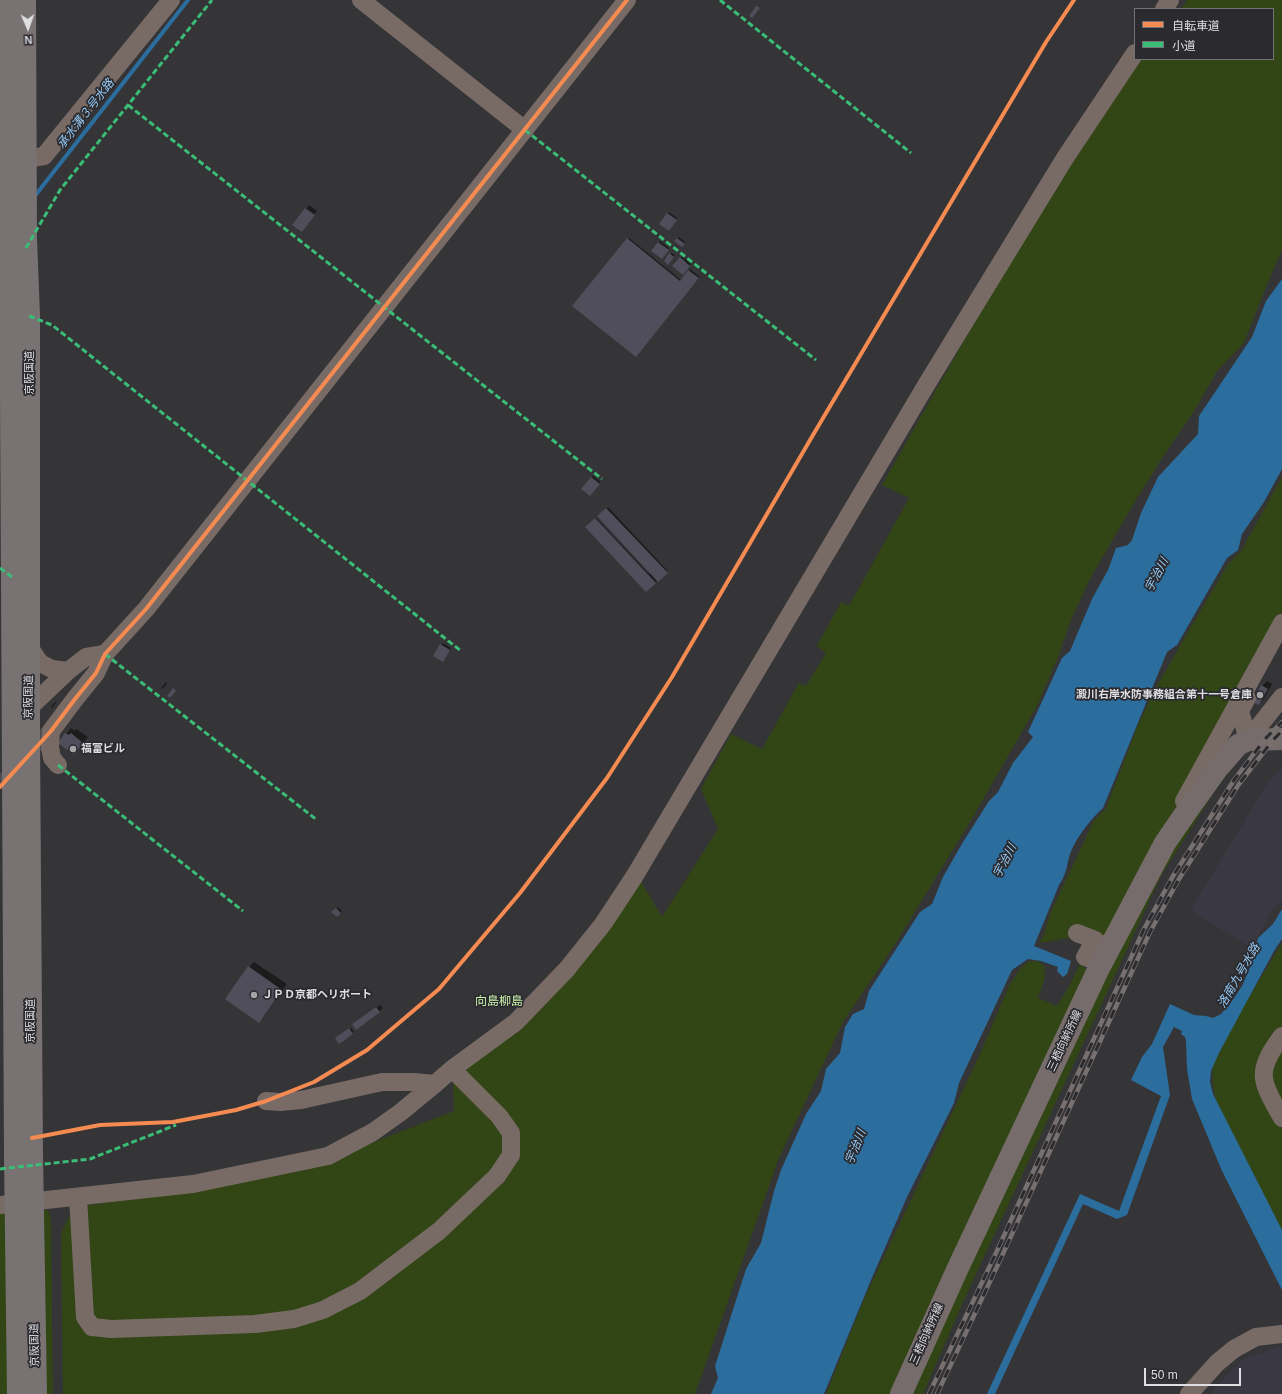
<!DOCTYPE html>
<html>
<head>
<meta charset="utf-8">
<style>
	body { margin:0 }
	#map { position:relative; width:1282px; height:1394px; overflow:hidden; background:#353538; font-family:Helvetica,"Noto Sans JP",sans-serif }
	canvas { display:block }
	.legend { position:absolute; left:1134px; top:8px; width:140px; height:52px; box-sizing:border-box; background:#2a2a2f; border:1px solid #727277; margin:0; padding:5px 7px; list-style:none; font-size:12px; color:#dfdfe2 }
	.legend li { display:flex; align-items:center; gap:8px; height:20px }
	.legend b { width:20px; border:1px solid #727277 }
	.north { position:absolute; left:8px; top:8px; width:40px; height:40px; -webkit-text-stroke:3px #2a2a2f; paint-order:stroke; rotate:178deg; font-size:11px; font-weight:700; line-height:16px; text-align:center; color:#dfdfe2 }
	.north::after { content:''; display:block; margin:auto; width:14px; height:18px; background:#dfdfe2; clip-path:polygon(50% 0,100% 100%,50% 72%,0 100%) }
	.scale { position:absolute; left:1144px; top:1368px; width:97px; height:18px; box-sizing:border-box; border:2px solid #dfdfe2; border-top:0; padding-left:5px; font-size:12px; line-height:14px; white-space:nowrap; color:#dfdfe2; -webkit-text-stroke:3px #2a2a2f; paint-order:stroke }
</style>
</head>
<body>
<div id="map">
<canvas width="1282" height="1394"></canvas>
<ul class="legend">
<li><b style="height:5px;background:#f68b52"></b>自転車道</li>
<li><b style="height:5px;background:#3abd76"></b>小道</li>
</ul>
<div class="north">N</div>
<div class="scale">50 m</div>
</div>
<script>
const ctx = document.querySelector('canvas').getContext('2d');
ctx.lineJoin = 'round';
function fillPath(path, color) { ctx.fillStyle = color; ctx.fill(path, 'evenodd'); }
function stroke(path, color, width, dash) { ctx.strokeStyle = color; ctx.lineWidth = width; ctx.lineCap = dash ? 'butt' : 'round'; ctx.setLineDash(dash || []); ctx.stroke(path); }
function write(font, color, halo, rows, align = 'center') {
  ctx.font = font + ' Helvetica,"Noto Sans JP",sans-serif'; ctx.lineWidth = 3.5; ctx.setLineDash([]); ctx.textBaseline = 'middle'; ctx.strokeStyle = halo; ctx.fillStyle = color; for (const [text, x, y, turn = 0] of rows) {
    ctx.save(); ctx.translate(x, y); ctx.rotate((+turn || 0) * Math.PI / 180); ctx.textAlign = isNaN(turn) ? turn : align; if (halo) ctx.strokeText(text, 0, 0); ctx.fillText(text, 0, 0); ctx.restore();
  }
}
const built = new Path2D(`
	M 1282,768 L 1282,900 L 1274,908 L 1251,948 L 1191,910 L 1268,782 Z
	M 1282,1346 L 1282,1394 L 1211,1394 L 1217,1385 L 1244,1359 Z`);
const green = new Path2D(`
	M 1187,0 L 1282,0 L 1282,251 L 1277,261 L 1262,297 L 1244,343 L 1217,371 L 1195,410 L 1164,455 L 1133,505 L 1091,577 L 1071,620 L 1058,657 L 1038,704 L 973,817 L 894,946 L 843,1022 L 779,1158 L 695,1394 L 63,1394 L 61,1233 L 73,1208 L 199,1187 L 338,1156 L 454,1111 L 453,1082 L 463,1068 L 566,981 L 639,878 L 662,917 L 718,829 L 701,789 L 731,734 L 762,749 L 799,683 L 806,686 L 826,653 L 817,646 L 841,602 L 849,606 L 909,498 L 882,485 L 1019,244 L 1141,59 L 1273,59 L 1273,9 L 1181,9 Z
	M 1282,477 L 1282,623 L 1095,961 L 1095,940 C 1087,939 1079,937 1072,938 C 1060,938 1050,943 1039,942 L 1043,937 L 1050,914 L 1093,822 L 1106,808 L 1138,725 L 1156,687 L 1228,564 L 1241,551 Z
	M 1242,755 L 1215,791 L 1162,874 L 964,1300 L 923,1394 L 911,1394 L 938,1328 L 1164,855 Z
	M 1282,943 L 1282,1238 L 1216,1102 L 1213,1085 L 1212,1060 L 1221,1043 Z
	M 1029,961 L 1038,961 L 1045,967 L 1044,980 L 1038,998 L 1057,1006 L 1068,988 L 1080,964 L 1091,973 L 893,1394 L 826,1394 L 864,1299 L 979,1056 L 1009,986 L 1020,969 Z
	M 48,1210 L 51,1219 L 53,1394 L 0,1394 L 0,1212 Z`);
const water = new Path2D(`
	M 1282,279 L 1282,469 L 1264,502 L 1242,534 L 1238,550 L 1227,558 L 1177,645 L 1167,652 L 1103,808 C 1091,819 1080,833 1073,847 C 1066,860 1069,871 1059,885 L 1034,946 L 1071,961 L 1067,974 L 1063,977 L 1057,971 L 1058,967 L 1041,961 L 1028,959 L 1012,970 L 959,1083 L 954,1103 L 907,1197 L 871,1280 L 824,1394 L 711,1394 L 718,1378 L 715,1366 L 746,1269 L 761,1243 L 774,1191 L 781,1170 L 806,1114 L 821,1091 L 826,1069 L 840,1053 L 845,1027 L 853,1014 L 864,1009 L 869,991 L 920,912 L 932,904 L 943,877 L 963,842 L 989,801 L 998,792 L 1013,763 L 1033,737 L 1028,732 L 1062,658 L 1070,651 L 1092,599 L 1108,570 L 1116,548 L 1128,545 L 1132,540 L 1141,513 L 1158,477 L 1198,434 L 1199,416 L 1252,337 L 1266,301 Z
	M 1282,909 L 1282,939 L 1274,951 L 1219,1053 L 1211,1071 L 1210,1082 L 1213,1094 L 1282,1230 L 1282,1290 L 1222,1171 L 1192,1099 L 1187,1069 L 1186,1041 L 1185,1037 L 1181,1034 L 1182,1031 L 1174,1027 L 1163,1047 L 1170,1095 L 1127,1215 L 1117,1219 L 1083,1204 L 995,1394 L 987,1394 L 1080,1194 L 1119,1211 L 1161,1096 L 1131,1080 L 1142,1057 L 1152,1044 L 1170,1004 L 1194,1015 L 1206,1016 L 1213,1018 L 1221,1014 L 1230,1004 L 1242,986 L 1251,965 L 1258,938 L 1273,924 Z`);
const shadow = new Path2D(`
	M 309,205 L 317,211 L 302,231 L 294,225 Z
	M 669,212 L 677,218 L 670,228 L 668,214 Z
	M 679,237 L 685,242 L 682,246 L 676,241 Z
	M 629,238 L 681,280 L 690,269 L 700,277 L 636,355 L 574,306 Z
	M 660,241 L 669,248 L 663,257 L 658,243 Z
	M 671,253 L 675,255 L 668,263 L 665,261 Z
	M 682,256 L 691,264 L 683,273 L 674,266 Z
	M 593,476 L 601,482 L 592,493 L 583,489 Z
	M 608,507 L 668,571 L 646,591 L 586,527 L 596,518 L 649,574 L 651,573 L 598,516 Z
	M 443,643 L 451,648 L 444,659 L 434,655 Z
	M 1267,681 L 1272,684 L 1264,699 L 1259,704 L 1262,686 Z
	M 166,682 L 167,684 L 162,689 L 161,688 Z
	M 55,702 L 56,703 L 52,708 L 51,707 Z
	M 71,728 L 75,731 L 76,729 L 88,737 L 74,754 L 59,743 Z
	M 338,907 L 342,911 L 337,916 L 333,912 Z
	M 254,962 L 287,984 L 264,1016 L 259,1021 L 249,967 Z
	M 380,1005 L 383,1008 L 379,1012 L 357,1021 Z
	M 351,1028 L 354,1032 L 352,1033 L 338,1037 Z`);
const stream = new Path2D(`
	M 34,197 L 188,0`);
const building = new Path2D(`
	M 756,6 L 760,8 L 752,18 L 749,16 Z
	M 305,208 L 315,215 L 302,232 L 292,225 Z
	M 667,213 L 677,220 L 669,231 L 659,224 Z
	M 627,238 L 680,281 L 688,270 L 699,278 L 636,357 L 572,306 Z
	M 677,238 L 685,244 L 682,247 L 674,241 Z
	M 658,242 L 669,250 L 662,259 L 651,251 Z
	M 669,253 L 674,257 L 668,265 L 664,261 Z
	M 680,257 L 690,266 L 683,275 L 672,266 Z
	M 591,477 L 600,484 L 590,496 L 581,489 Z
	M 606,508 L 668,573 L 658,582 L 597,516 Z
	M 595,518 L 656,583 L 646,592 L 585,527 Z
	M 440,644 L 450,650 L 443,662 L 433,656 Z
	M 1261,685 L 1268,689 L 1259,705 L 1252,702 Z
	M 173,688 L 176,691 L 170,698 L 167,696 Z
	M 65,733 L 69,735 L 71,733 L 83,743 L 74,755 L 58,743 Z
	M 336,908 L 341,913 L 337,917 L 331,912 Z
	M 248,966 L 282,990 L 259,1023 L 225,999 Z
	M 376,1007 L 380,1012 L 356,1030 L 352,1024 Z
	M 349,1028 L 353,1034 L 339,1044 L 335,1038 Z`);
const minorTunnel = new Path2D(`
	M 0,787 L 51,731`);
const minor = new Path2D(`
	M 361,0 L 525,130
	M 1164,9 L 1170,0
	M 26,159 L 44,156 L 171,0
	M 30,648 L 40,663 L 52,669 L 68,671
	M 1247,698 L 1240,711 L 1248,740
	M 29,708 L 68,671 L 86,657 L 105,654
	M 1248,740 L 1282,697
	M 58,765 L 52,758 L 50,747 L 51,731 L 75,699 L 96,673 L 105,654 L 146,609 L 627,0
	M 1184,801 L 1282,623
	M 1077,933 L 1095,940 L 1085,957 L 1095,961 L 1104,944
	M 1282,1036 C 1274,1047 1262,1063 1264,1078 C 1265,1090 1276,1107 1282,1118
	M 266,1101 L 280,1102 L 301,1100 L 382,1082 L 413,1082 L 435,1084 L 452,1069 L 516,1022 L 567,969 L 603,924 L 634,877 L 928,382 L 1065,158 L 1135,53
	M 78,1197 L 85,1317 L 92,1327 L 111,1329 L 255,1324 L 294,1319 L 323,1310 L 360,1291 L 439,1231 L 497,1176 L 511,1155 L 511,1133 L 499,1116 L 452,1069
	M 0,1205 L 193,1184 L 328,1156 L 373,1132 L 401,1112 L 435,1084
	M 1189,1394 L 1217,1363 L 1234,1349 L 1256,1337 L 1282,1334`);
const major = new Path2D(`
	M 901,1394 L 957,1270 L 1098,970 L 1165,843 L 1187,811 L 1217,769 L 1238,745 L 1248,740 L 1282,739`);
const highway = new Path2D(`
	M 7,0 L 10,204 L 15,1155
	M 25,0 L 26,238 L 29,316 L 29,743 L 32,1153`);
const rail = new Path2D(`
	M 929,1394 L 996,1253 L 1144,929 L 1173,876 L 1234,780 L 1265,739 L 1282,722
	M 937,1394 L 1002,1256 L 1150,932 L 1179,879 L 1239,784 L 1273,740 L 1282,731`);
const highwayBridge = new Path2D(`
	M 32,1153 L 36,1394
	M 15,1155 L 18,1394`);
const quiet = new Path2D(`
	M 720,0 L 911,153
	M 128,105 L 602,479
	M 525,130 L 816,360
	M 26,248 L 60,190 L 212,0
	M 29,316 L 52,325 L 461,651
	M 0,568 L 12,577
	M 105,654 L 317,820
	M 58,765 L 243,911
	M 0,1169 L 90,1159 L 176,1125`);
const cycleway = new Path2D(`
	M 0,787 L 51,731 L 75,699 L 96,673 L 105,654 L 146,609 L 627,0
	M 32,1138 L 100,1125 L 173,1122 L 236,1110 L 266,1101 L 314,1082 L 367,1050 L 439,989 L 520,893 L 607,778 L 672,677 L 813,435 L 1046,42 L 1074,0`);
const markers = [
	[1260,695,4,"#a4a4a6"],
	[73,749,4,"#a4a4a6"],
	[254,995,4,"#a4a4a6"]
];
const streetNames = [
	["京阪国道",30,373,-90],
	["京阪国道",29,697,-89],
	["京阪国道",31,1021,-90],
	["三栖向納所線",1065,1041,-65],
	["三栖向納所線",927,1334,-66],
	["京阪国道",35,1345,-91]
];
const poiNames = [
	["澱川右岸水防事務組合第十一号倉庫",1252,695,"right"],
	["福富ビル",81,749],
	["ＪＰＤ京都ヘリポート",262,995]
];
const waterNames = [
	["承水溝３号水路",86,114,-52],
	["宇治川",1157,575,-62],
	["宇治川",1005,861,-62],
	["洛南九号水路",1239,976,-60],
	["宇治川",856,1147,-68]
];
const neighbourhoodNames = [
	["向島柳島",499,1002]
];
fillPath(built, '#3a3943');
fillPath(green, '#324515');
fillPath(water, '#2b6d9d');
fillPath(shadow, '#0007');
stroke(stream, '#2b6d9d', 4);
fillPath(building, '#504e5b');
stroke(minorTunnel, '#4e4e52', 18, [18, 9]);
stroke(minor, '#786b66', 18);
stroke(major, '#766c6b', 22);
stroke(highway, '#797272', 22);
stroke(rail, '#77706f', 4.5);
stroke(rail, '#2a2a2f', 3, [9]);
stroke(highwayBridge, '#797272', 22);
stroke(quiet, '#3abd76', 3, [6, 3]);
stroke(cycleway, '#f68b52', 4);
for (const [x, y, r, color] of markers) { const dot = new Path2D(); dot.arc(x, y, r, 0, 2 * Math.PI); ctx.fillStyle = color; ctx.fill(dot); stroke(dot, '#2a2a2f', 1.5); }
write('11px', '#dfdfe2', '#2a2a2f', streetNames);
write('bold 11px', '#dfdfe2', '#2a2a2f', poiNames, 'left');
write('italic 12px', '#95caf5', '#2a2a2f', waterNames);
write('12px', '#caf0aa', '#2a2a2f', neighbourhoodNames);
</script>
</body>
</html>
